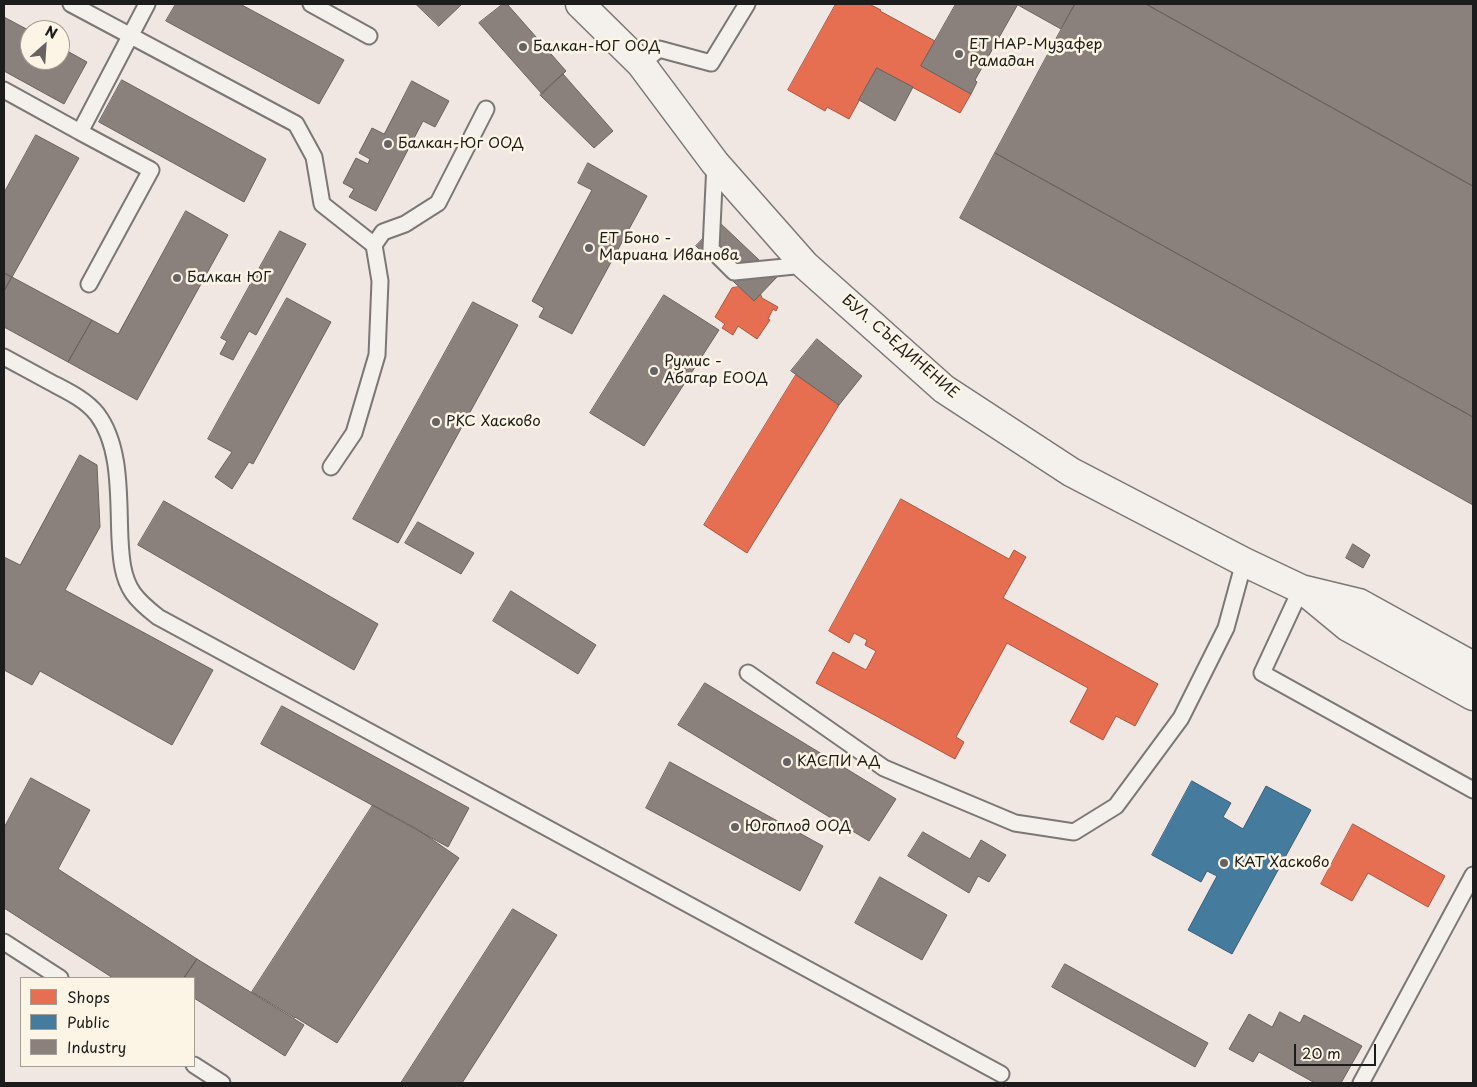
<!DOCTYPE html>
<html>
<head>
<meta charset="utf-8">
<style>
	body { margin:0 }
	#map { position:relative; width:1477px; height:1087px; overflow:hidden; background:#f0e7e3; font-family:"Playpen Sans",sans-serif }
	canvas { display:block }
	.frame { position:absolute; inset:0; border:5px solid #1c1c1c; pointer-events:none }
	.legend { position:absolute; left:20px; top:977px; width:175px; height:90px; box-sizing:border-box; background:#fcf5e5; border:1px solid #a29e95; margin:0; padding:6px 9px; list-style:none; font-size:15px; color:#1c1c1c }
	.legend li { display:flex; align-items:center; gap:10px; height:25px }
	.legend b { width:25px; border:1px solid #a29e95 }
	.north { position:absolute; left:20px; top:20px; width:50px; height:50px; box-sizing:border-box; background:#fcf5e5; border:1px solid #a29e95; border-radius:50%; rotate:26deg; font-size:14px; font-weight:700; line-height:20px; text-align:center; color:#1c1c1c }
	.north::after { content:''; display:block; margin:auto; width:18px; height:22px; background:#666362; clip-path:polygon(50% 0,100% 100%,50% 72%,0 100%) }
	.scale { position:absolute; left:1294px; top:1044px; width:82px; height:22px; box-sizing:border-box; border:2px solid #1c1c1c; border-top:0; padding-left:6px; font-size:15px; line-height:18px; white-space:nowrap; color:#1c1c1c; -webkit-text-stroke:4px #fcf5e5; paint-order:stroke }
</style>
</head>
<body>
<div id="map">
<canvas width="1477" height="1087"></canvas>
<div class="frame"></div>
<ul class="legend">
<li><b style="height:14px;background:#e76f51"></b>Shops</li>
<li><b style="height:14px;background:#457b9d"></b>Public</li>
<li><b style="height:14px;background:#8a817c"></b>Industry</li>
</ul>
<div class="north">N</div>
<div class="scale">20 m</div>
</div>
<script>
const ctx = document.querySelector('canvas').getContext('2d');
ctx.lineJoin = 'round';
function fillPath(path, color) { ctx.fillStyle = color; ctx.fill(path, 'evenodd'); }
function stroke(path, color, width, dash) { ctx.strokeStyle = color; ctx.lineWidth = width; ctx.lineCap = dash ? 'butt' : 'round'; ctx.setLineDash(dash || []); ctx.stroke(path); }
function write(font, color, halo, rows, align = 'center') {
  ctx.font = font + ' "Playpen Sans",sans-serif'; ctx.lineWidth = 5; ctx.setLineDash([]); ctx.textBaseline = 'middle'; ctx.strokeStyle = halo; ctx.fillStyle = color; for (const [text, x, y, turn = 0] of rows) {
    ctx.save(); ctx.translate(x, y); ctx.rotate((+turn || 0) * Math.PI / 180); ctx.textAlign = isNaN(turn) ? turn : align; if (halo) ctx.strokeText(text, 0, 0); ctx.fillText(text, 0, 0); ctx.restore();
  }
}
const shops = new Path2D(`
	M 836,4 L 869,4 L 881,10 L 880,11 L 935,41 L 921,66 L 971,94 L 960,113 L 877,68 L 849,119 L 827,107 L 825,111 L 788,90 Z
	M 757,284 L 762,298 L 778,307 L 776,311 L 773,309 L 768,319 L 770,320 L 757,339 L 738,326 L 733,335 L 722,328 L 725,324 L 715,317 L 732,288 Z
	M 796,375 L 839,405 L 747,553 L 704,525 Z
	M 901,499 L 1009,559 L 1014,550 L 1026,557 L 1003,598 L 1158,684 L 1135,726 L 1116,716 L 1103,740 L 1070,722 L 1088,688 L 1007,643 L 956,737 L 964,742 L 955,759 L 816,683 L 833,652 L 866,670 L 876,651 L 865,645 L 867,640 L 854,633 L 849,643 L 829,631 Z
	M 1353,824 L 1445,876 L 1428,907 L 1368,873 L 1352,901 L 1321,884 Z`);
const public = new Path2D(`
	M 1192,781 L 1231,803 L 1223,817 L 1243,829 L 1266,786 L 1311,810 L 1232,954 L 1188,930 L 1217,876 L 1207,871 L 1201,882 L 1152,855 Z`);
const industry = new Path2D(`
	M 176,4 L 240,4 L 344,60 L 319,104 L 166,21 Z
	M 416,4 L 462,4 L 439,26 Z
	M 503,4 L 507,4 L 566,71 L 542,94 L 479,23 Z
	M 956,4 L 1018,4 L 975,80 L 977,82 L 971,94 L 921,66 Z
	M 1018,4 L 1075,4 L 1061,29 L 1018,5 Z
	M 1075,4 L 1146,4 L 1473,186 L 1473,417 L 995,153 Z
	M 1146,4 L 1473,4 L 1473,186 Z
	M 4,17 L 30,31 L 30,60 L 60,60 L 60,47 L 87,62 L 64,104 L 4,71 Z
	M 877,68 L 913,87 L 895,121 L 859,100 Z
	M 563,74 L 613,131 L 594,148 L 540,95 Z
	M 122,80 L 266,159 L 244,202 L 99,122 Z
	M 412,81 L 449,101 L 435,127 L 423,121 L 376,211 L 349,197 L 354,189 L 343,183 L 356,158 L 368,164 L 370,159 L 359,153 L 372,128 L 384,134 Z
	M 36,135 L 79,158 L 12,277 L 4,273 L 4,193 Z
	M 995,153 L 1473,417 L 1473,505 L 960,218 Z
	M 588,163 L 647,196 L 572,334 L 539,317 L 544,308 L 532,301 L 592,190 L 578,183 Z
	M 186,211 L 228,235 L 137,400 L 68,362 L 92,320 L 118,334 Z
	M 719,222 L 777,277 L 754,301 L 696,246 Z
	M 280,231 L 306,244 L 256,335 L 249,331 L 233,360 L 220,354 L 227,341 L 221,338 Z
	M 4,273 L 12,277 L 4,291 Z
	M 12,277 L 92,320 L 68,362 L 4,327 L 4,291 Z
	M 664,295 L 719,330 L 644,446 L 590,413 Z
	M 287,298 L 331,322 L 253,464 L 249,462 L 232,489 L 215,477 L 232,452 L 208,439 Z
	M 473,302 L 518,325 L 398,543 L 353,519 Z
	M 817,339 L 862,376 L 839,405 L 791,371 Z
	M 80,455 L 97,465 L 100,527 L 65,590 L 213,670 L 172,745 L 40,671 L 32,685 L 4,670 L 4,557 L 20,565 Z
	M 164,501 L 378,624 L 354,670 L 138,545 Z
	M 418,522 L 474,553 L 461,574 L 405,543 Z
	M 1353,544 L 1370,555 L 1363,568 L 1346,558 Z
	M 511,591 L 596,645 L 578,674 L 493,621 Z
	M 705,683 L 896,799 L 869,841 L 678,725 Z
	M 282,706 L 469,808 L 448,847 L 261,744 Z
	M 670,762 L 823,846 L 800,891 L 646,808 Z
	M 31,778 L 90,810 L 58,869 L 197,959 L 184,978 L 113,978 L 4,908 L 4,828 Z
	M 373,805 L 417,829 L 459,858 L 337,1043 L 295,1017 L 295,1018 L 252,992 Z
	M 923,832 L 970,859 L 981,840 L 1006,855 L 989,882 L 978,876 L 969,893 L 908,856 Z
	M 880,877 L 947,915 L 922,960 L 855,923 Z
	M 513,909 L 557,935 L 462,1083 L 401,1083 Z
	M 197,959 L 304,1025 L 285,1056 L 194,998 L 194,978 L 184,978 Z
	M 1065,964 L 1208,1043 L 1195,1067 L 1052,987 Z
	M 1280,1012 L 1300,1023 L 1304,1015 L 1362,1046 L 1341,1083 L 1315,1083 L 1259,1052 L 1253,1062 L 1229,1049 L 1249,1014 L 1272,1027 Z`);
const service = new Path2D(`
	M 71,4 L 296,124 L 314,157 L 322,204 L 374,245 L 380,281 L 377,355 L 354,433 L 331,467
	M 311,4 L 369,36
	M 641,64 L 659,49 L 711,63 L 747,4
	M 4,90 L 80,132
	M 715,163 L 711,249 L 734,272 L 805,265
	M 374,245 L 383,232 L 405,224 L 438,203 L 486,109
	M 89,284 L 151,170 L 80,132 L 147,4
	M 4,357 C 19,365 35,374 50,382 C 67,391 85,399 97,414 C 122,447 118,499 120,539 C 121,557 122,577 133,593 C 140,603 149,610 158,617 L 1001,1074
	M 1301,589 L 1262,673 L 1473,790
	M 748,673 L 884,768 L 1015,823 L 1074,832 L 1116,806 L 1181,718 L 1226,628 L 1244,562
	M 4,942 L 60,978
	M 194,1065 L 222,1083
	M 1361,1083 L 1473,875`);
const primary = new Path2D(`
	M 580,4 L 641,64 L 715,163 L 805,265 L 944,389 L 1071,472 L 1244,562 L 1301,589 L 1359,603 L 1473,666
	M 1308,594 L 1348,627 L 1473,696`);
const markers = [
	[523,47,5,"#666362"],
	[959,54,5,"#666362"],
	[388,144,5,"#666362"],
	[589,248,5,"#666362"],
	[177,278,5,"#666362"],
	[654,371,5,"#666362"],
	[436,422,5,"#666362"],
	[787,762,5,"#666362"],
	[735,827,5,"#666362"],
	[1224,863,5,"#666362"]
];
const poiNames = [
	["ЕТ НАР-Музафер",969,45],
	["Рамадан",969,62],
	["Балкан-ЮГ ООД",533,47],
	["Балкан-Юг ООД",398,144],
	["ЕТ Боно -",599,239],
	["Мариана Иванова",599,256],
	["Балкан ЮГ",187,278],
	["Румис -",664,362],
	["Абагар ЕООД",664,379],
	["РКС Хасково",446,422],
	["КАСПИ АД",797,762],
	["Югоплод ООД",745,827],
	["КАТ Хасково",1234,863]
];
const streetNames = [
	["БУЛ. СЪЕДИНЕНИЕ",900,347,41]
];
fillPath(shops, '#e76f51');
stroke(shops, '#aa5641', 1);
fillPath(public, '#457b9d');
stroke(public, '#395e76', 1);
fillPath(industry, '#8a817c');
stroke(industry, '#69635f', 1);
stroke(service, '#7b7776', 19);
stroke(primary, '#7b7776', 31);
stroke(service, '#f4f0eb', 15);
stroke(primary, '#f4f0eb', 28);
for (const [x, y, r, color] of markers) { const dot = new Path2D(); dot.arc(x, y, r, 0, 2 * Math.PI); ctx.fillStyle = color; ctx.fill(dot); stroke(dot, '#fcf5e5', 2); }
write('15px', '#1c1c1c', '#fcf5e5', poiNames, 'left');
write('15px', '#1c1c1c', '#fcf5e5', streetNames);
</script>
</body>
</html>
